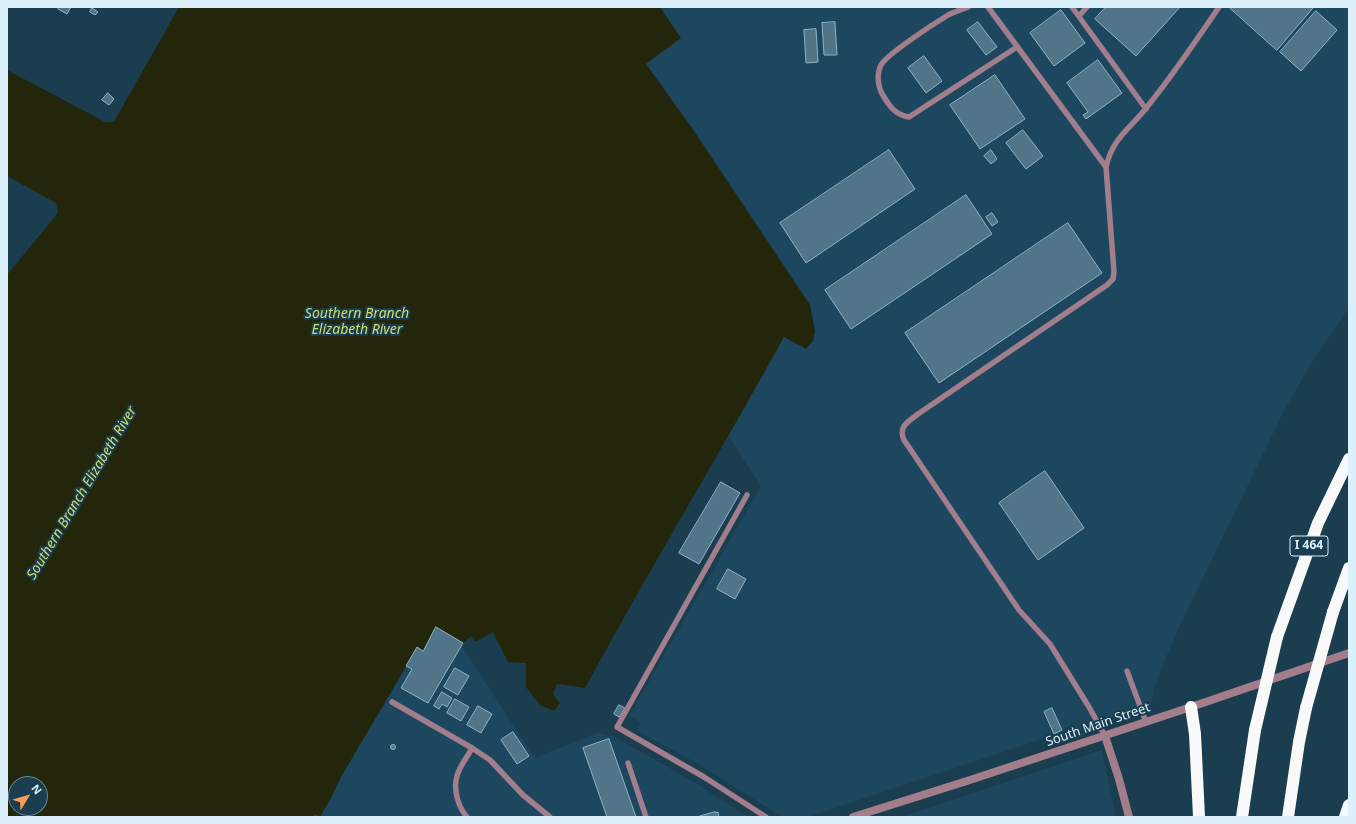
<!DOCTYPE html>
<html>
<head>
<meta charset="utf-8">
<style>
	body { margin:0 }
	#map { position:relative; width:1356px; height:824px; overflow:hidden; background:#1a3d4f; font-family:"Noto Sans",sans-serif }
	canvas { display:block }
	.frame { position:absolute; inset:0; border:8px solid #dcf0fb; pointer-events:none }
	.north { position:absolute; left:8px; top:776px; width:40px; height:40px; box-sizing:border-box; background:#1a3d4f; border:1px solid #688594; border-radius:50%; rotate:52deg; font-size:11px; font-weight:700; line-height:16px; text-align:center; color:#dcf0fb }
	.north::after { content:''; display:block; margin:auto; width:14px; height:18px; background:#fd9c56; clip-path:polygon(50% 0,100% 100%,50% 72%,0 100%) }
</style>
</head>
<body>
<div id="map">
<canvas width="1356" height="824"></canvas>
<div class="frame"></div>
<div class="north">N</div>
</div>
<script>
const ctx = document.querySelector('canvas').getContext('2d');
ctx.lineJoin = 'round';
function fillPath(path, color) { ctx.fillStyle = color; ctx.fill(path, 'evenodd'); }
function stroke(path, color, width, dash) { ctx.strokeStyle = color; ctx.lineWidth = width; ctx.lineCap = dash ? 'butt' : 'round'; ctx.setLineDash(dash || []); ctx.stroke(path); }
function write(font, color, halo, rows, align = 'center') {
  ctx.font = font + ' "Noto Sans",sans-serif'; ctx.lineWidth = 4; ctx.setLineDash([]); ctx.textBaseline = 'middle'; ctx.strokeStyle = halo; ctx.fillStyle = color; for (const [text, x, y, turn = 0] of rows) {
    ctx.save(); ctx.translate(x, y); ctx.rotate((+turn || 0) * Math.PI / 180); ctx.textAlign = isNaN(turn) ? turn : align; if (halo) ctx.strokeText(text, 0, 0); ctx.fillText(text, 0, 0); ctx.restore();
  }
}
const built = new Path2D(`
	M 573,7 L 1349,7 L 1349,308 L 1313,360 L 1285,409 L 1179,627 L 1162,667 L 1154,689 L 1151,707 L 1073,735 L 1069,730 L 808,817 L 782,817 L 700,765 L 637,731 L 641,723 L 629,716 L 761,486 L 645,309 Z
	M 383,596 L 463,643 L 462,647 L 535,758 L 597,733 L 613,736 L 692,781 L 748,817 L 44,817 Z
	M 1102,750 L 1116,817 L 901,817 Z`);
const water = new Path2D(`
	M 179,7 L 660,7 L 681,38 L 646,64 L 692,128 L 810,305 L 815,331 L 813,341 L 806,349 L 784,337 C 719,455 649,570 585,688 L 557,684 L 553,694 L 560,703 L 554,711 L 540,705 L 526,687 L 526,663 L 508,662 L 493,632 L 475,642 L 471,636 L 463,643 L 436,627 L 423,651 L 417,648 L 341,777 L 332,796 L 320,817 L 315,814 L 313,817 L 7,817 L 7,275 L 58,213 L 56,203 L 7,176 L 7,70 L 105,122 L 111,122 L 115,120 ZM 16,784 L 40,784 L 40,808 L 16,808 Z`);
const building = new Path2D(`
	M 59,7 L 71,7 L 67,14 L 58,9 Z
	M 1106,7 L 1180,7 L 1136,56 L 1095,19 Z
	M 1229,7 L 1311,7 L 1313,8 L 1277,50 Z
	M 92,8 L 98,12 L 95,15 L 90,12 Z
	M 1061,10 L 1085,43 L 1054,66 L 1030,33 Z
	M 1316,11 L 1337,30 L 1301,71 L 1280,52 Z
	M 835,22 L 837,55 L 824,55 L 822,23 Z
	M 978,22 L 997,47 L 986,55 L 967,30 Z
	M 816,29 L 818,62 L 806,63 L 804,30 Z
	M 924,56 L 942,81 L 926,93 L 908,68 Z
	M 1098,60 L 1122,93 L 1086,119 L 1083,115 L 1088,112 L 1067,83 Z
	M 995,75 L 1025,119 L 980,149 L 950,105 Z
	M 108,93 L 114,99 L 109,105 L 102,100 Z
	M 1023,130 L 1043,156 L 1026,169 L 1006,143 Z
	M 889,150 L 915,189 L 806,263 L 780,223 Z
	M 991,150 L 997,159 L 991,164 L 984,156 Z
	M 966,195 L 992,234 L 851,329 L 825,290 Z
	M 992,213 L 998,222 L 992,226 L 986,217 Z
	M 1068,223 L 1102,273 L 939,383 L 905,333 Z
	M 1045,471 L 1084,528 L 1038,560 L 999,503 Z
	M 721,482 L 740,493 L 699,564 L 679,553 Z
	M 728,569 L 746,579 L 735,599 L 717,589 Z
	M 436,627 L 463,643 L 428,703 L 401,688 L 412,669 L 406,666 L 417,647 L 423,651 Z
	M 455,668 L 469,676 L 458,695 L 444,687 Z
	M 442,692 L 452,698 L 447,707 L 442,704 L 439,709 L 434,706 Z
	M 455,699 L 469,707 L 461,721 L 447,713 Z
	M 619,705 L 625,708 L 619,717 L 614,714 Z
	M 478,706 L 492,714 L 481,733 L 467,725 Z
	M 1052,708 L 1062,730 L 1054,734 L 1044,712 Z
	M 513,732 L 529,756 L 517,764 L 501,740 Z
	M 609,739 L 636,817 L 607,817 L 583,748 Z
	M390.5 747a2.5 2.5 0 1 1 5 0a2.5 2.5 0 1 1-5 0Z
	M 715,812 L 715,813 L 718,812 L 719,817 L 697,817 Z`);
const service = new Path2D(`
	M 968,7 C 961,10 954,12 948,15 C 935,23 887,54 881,65 C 876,75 878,88 884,97 C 890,107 896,115 909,117 L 1017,47
	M 988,7 L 1106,167 L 1114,272 L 1113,279 L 1107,285 L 918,414 C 908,422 898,426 904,440 L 1019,610 L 1050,644 L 1089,707 L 1105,736
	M 1072,7 L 1146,109
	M 1079,16 L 1087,7
	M 1106,167 C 1113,137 1130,129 1147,107 C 1173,75 1196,41 1219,7
	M 747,495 L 617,727 L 704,777 L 766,817
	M 1127,671 L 1146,722
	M 392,702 L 472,748
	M 628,763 L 646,817
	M 467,817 C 458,807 453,789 457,776 C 459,767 468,756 472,748 L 490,760 L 523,795 L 550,817`);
const minor = new Path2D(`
	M 1105,736 L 1119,779 L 1129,817
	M 853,817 L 970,780 L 1191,707`);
const tertiary = new Path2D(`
	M 1191,707 L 1349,653`);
const motorway = new Path2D(`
	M 1333,612 L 1349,568
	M 1277,637 L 1318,523 L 1349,459
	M 1191,707 L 1195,734 L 1199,817
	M 1242,817 L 1255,730
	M 1288,817 L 1299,742 L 1306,708
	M 1345,817 L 1349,805`);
const motorwayBridge = new Path2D(`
	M 1306,708 L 1333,612
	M 1255,730 L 1277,637`);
const shields = [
	[1309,546,38]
];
const shieldNames = [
	["I 464",1309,546]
];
const streetNames = [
	["South Main Street",1098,725,-19]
];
const waterNames = [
	["Southern Branch",357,314],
	["Elizabeth River",357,330],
	["Southern Branch Elizabeth River",82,493,-59]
];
fillPath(built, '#1c475e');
fillPath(water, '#23260b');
fillPath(building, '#507488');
stroke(building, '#8eb3c9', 1);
stroke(service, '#a27d8b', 5.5);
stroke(minor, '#a27d8b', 8);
stroke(tertiary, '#a27d8b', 8);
stroke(motorway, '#f9f9f9', 12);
stroke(motorwayBridge, '#f9f9f9', 12);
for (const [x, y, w] of shields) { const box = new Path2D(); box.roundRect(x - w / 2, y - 10, w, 20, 3); ctx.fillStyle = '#1a3d4f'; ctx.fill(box); stroke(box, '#dcf0fb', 1); }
write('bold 12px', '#dcf0fb', null, shieldNames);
write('13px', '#dcf0fb', '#1a3d4f', streetNames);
write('italic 14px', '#d0dc6a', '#1a3d4f', waterNames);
</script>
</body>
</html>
